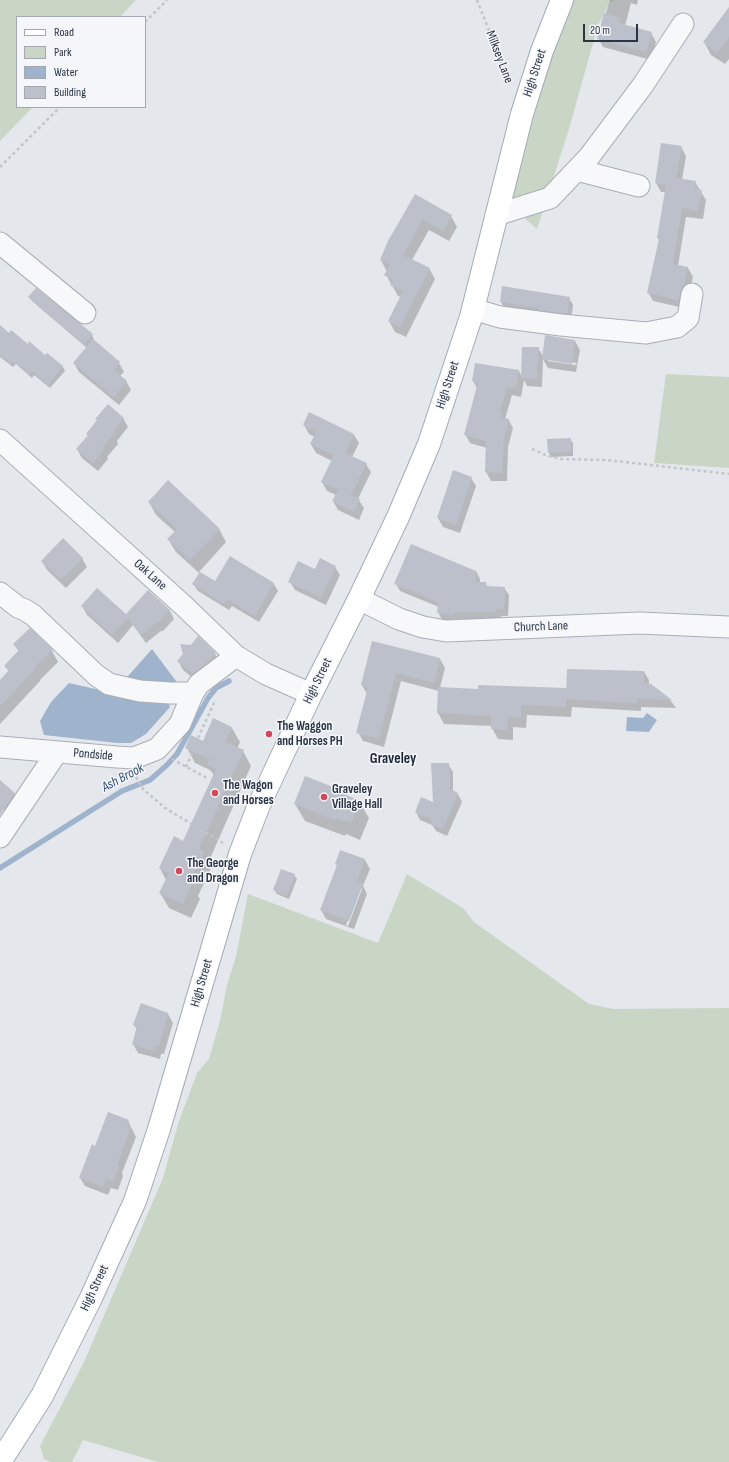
<!DOCTYPE html>
<html>
<head>
<meta charset="utf-8">
<style>
	body { margin:0 }
	#map { position:relative; width:729px; height:1462px; overflow:hidden; background:#e4e7ec; font-family:"Sofia Sans Condensed",sans-serif }
	canvas { display:block }
	.legend { position:absolute; left:16px; top:16px; width:130px; height:92px; box-sizing:border-box; background:#f4f6f9; border:1px solid #a4a8b1; margin:0; padding:5px 7px; list-style:none; font-size:12px; color:#2b3445 }
	.legend li { display:flex; align-items:center; gap:8px; height:20px }
	.legend b { width:20px; border:1px solid #a4a8b1 }
	.scale { position:absolute; left:583px; top:24px; width:55px; height:18px; box-sizing:border-box; border:2px solid #2b3445; border-top:0; padding-left:5px; font-size:12px; line-height:14px; white-space:nowrap; color:#2b3445; -webkit-text-stroke:3px #f4f6f9; paint-order:stroke }
</style>
</head>
<body>
<div id="map">
<canvas width="729" height="1462"></canvas>
<ul class="legend">
<li><b style="height:5px;background:#fff"></b>Road</li>
<li><b style="height:11px;background:#c9d6c5"></b>Park</li>
<li><b style="height:11px;background:#9fb4cc"></b>Water</li>
<li><b style="height:11px;background:#bbc0ca"></b>Building</li>
</ul>
<div class="scale">20 m</div>
</div>
<script>
const ctx = document.querySelector('canvas').getContext('2d');
ctx.lineJoin = 'round';
function fillPath(path, color) { ctx.fillStyle = color; ctx.fill(path, 'evenodd'); }
function stroke(path, color, width, dash) { ctx.strokeStyle = color; ctx.lineWidth = width; ctx.lineCap = dash ? 'butt' : 'round'; ctx.setLineDash(dash || []); ctx.stroke(path); }
function write(font, color, halo, rows, align = 'center') {
  ctx.font = font + ' "Sofia Sans Condensed",sans-serif'; ctx.lineWidth = 3; ctx.setLineDash([]); ctx.textBaseline = 'middle'; ctx.strokeStyle = halo; ctx.fillStyle = color; for (const [text, x, y, turn = 0] of rows) {
    ctx.save(); ctx.translate(x, y); ctx.rotate((+turn || 0) * Math.PI / 180); ctx.textAlign = isNaN(turn) ? turn : align; if (halo) ctx.strokeText(text, 0, 0); ctx.fillText(text, 0, 0); ctx.restore();
  }
}
const green = new Path2D(`
	M 0,0 L 136,0 L 120,17 L 17,17 L 17,107 L 33,107 L 0,141 Z
	M 568,0 L 616,0 L 610,2 L 598,25 L 569,129 L 537,229 L 510,205 L 516,152 Z
	M 666,374 L 729,377 L 729,468 L 654,463 Z
	M 407,874 L 463,908 L 474,922 L 589,1004 L 613,1009 L 729,1008 L 729,1462 L 158,1462 L 83,1440 L 72,1462 L 51,1462 L 44,1459 L 40,1446 L 83,1364 L 106,1311 L 163,1178 L 178,1124 L 197,1073 L 209,1059 L 220,1021 L 227,985 L 236,956 L 248,894 L 378,943 Z`);
const water = new Path2D(`
	M 152,649 L 176,681 L 165,695 L 170,707 L 146,734 L 131,743 L 117,743 L 44,735 L 40,721 L 51,702 L 69,683 L 113,693 Z
	M 647,713 L 657,720 L 649,732 L 626,731 L 627,717 L 643,718 Z`);
const shadow = new Path2D(`
	M 610,0 L 638,0 L 637,5 L 631,3 L 625,26 L 651,33 L 656,42 L 651,60 L 603,47 L 598,38 Z
	M 729,8 L 729,59 L 725,64 L 711,55 L 704,42 Z
	M 681,147 L 686,156 L 682,180 L 695,182 L 706,200 L 703,219 L 686,217 L 678,266 L 688,268 L 693,277 L 689,294 L 684,308 L 653,301 L 648,292 L 659,240 L 658,238 L 666,192 L 661,192 L 656,183 Z
	M 415,195 L 451,216 L 457,227 L 449,241 L 429,230 L 412,260 L 429,268 L 435,279 L 406,337 L 395,332 L 389,321 L 401,297 L 398,296 L 386,275 L 387,272 L 381,260 Z
	M 29,297 L 92,335 L 94,339 L 93,340 L 119,363 L 124,372 L 120,376 L 126,381 L 131,390 L 119,405 L 79,372 L 74,363 L 87,348 L 32,301 Z
	M 569,298 L 573,305 L 571,321 L 505,309 L 501,302 Z
	M 0,326 L 9,334 L 45,357 L 48,354 L 63,367 L 65,371 L 50,388 L 34,375 L 32,378 L 16,364 L 13,367 L 0,357 Z
	M 575,341 L 580,350 L 576,372 L 548,368 L 543,359 L 542,387 L 527,386 L 524,380 L 521,397 L 512,395 L 505,419 L 508,419 L 513,428 L 508,447 L 507,481 L 491,481 L 486,472 L 487,448 L 470,443 L 465,434 L 477,388 L 473,381 L 519,371 L 522,377 L 538,348 L 543,356 ZM 548,359 L 577,363 L 576,365 L 548,361 Z
	M 123,418 L 128,427 L 117,441 L 118,444 L 107,457 L 108,459 L 98,471 L 82,458 L 77,449 L 88,436 L 87,434 Z
	M 304,425 L 354,435 L 359,443 L 352,457 L 366,464 L 371,472 L 358,499 L 364,508 L 359,520 L 338,510 L 333,501 L 336,495 L 327,491 L 322,482 L 332,461 L 316,453 L 311,444 L 315,437 L 309,434 Z
	M 570,439 L 573,443 L 573,456 L 551,457 L 549,453 Z
	M 471,478 L 476,486 L 460,533 L 443,527 L 438,518 Z
	M 149,502 L 219,529 L 226,542 L 199,572 L 216,583 L 231,558 L 274,584 L 278,591 L 259,622 L 232,606 L 229,610 L 198,591 L 193,584 L 200,574 L 176,552 L 168,539 L 175,532 L 156,515 Z
	M 82,558 L 87,567 L 66,588 L 47,570 L 42,561 Z
	M 335,567 L 340,575 L 326,605 L 295,590 L 290,582 L 315,570 Z
	M 476,571 L 480,579 L 480,583 L 485,583 L 488,587 L 504,588 L 509,595 L 508,616 L 501,616 L 501,620 L 459,619 L 458,622 L 442,620 L 438,612 L 439,607 L 400,591 L 396,584 Z
	M 148,591 L 170,611 L 174,619 L 163,631 L 161,631 L 146,643 L 133,625 L 118,643 L 87,615 L 82,606 L 126,616 Z
	M 30,630 L 52,651 L 58,662 L 40,680 L 40,681 L 0,724 L 0,681 L 9,672 L 5,666 L 19,652 L 14,644 Z
	M 373,642 L 440,659 L 445,668 L 440,688 L 479,690 L 566,689 L 567,692 L 644,672 L 649,680 L 649,685 L 671,701 L 676,708 L 641,707 L 641,711 L 572,707 L 571,717 L 527,715 L 526,728 L 513,727 L 513,740 L 498,739 L 492,728 L 492,726 L 444,724 L 438,713 L 439,691 L 401,681 L 384,747 L 363,741 L 358,732 L 367,694 L 362,685 Z
	M 215,654 L 220,662 L 198,682 L 183,670 L 178,661 Z
	M 232,728 L 240,742 L 237,749 L 243,751 L 251,766 L 209,861 L 212,866 L 198,896 L 200,899 L 191,918 L 169,908 L 160,893 L 166,880 L 160,868 L 184,842 L 214,775 L 210,770 L 195,763 L 187,748 L 203,742 Z
	M 448,764 L 453,772 L 453,792 L 458,794 L 462,802 L 447,836 L 436,831 L 432,825 L 420,820 L 416,812 L 434,804 Z
	M 0,781 L 14,794 L 18,802 L 10,815 L 0,806 Z
	M 346,792 L 348,796 L 359,801 L 369,818 L 360,840 L 346,834 L 345,836 L 305,821 L 295,804 Z
	M 341,851 L 365,860 L 370,869 L 363,886 L 367,894 L 354,929 L 326,919 L 321,910 L 338,867 L 336,864 ZM 361,887 L 362,889 L 348,926 L 346,925 Z
	M 294,875 L 297,879 L 289,899 L 277,894 L 274,890 Z
	M 141,1004 L 168,1014 L 173,1023 L 164,1054 L 161,1054 L 160,1059 L 138,1053 L 133,1044 L 137,1030 L 134,1025 Z
	M 128,1121 L 136,1137 L 122,1173 L 123,1176 L 118,1190 L 111,1188 L 108,1195 L 85,1186 L 80,1178 L 96,1147 Z`);
const stream = new Path2D(`
	M 0,868 L 122,791 L 150,780 L 167,765 L 177,754 L 208,698 L 216,688 L 229,681`);
const building = new Path2D(`
	M 729,7 L 729,37 L 717,53 L 703,42 Z
	M 604,13 L 620,18 L 619,23 L 652,32 L 646,52 L 597,39 Z
	M 661,143 L 682,146 L 676,178 L 696,181 L 694,189 L 702,190 L 698,211 L 682,208 L 673,264 L 688,267 L 684,285 L 680,292 L 679,300 L 647,293 L 659,239 L 657,238 L 666,185 L 655,183 Z
	M 415,194 L 452,215 L 443,231 L 423,219 L 403,255 L 430,268 L 400,327 L 388,321 L 403,291 L 390,285 L 393,280 L 384,275 L 390,265 L 380,260 L 388,241 Z
	M 502,286 L 570,297 L 567,314 L 538,310 L 539,308 L 500,302 Z
	M 36,288 L 93,334 L 84,344 L 28,297 Z
	M 0,325 L 9,333 L 11,330 L 28,344 L 29,341 L 45,355 L 47,353 L 63,366 L 48,385 L 32,371 L 29,374 L 13,361 L 10,364 L 0,355 Z
	M 545,335 L 575,340 L 572,364 L 542,359 Z
	M 93,339 L 120,362 L 114,370 L 127,381 L 114,397 L 73,363 Z
	M 522,347 L 539,347 L 537,379 L 521,378 Z
	M 475,363 L 519,370 L 516,388 L 507,387 L 500,412 L 502,413 L 501,417 L 509,419 L 504,438 L 502,473 L 485,472 L 486,441 L 464,435 L 478,382 L 472,381 Z
	M 108,404 L 124,418 L 112,433 L 114,434 L 102,448 L 104,449 L 93,463 L 76,449 L 88,435 L 86,434 L 97,420 L 95,419 Z
	M 309,412 L 354,434 L 345,453 L 367,463 L 351,495 L 360,499 L 354,512 L 332,501 L 338,490 L 321,482 L 334,455 L 310,444 L 316,432 L 303,425 Z
	M 571,438 L 571,452 L 548,453 L 547,439 Z
	M 453,470 L 472,477 L 456,525 L 437,518 Z
	M 168,480 L 220,529 L 190,560 L 167,539 L 177,529 L 148,502 Z
	M 63,538 L 83,558 L 61,580 L 41,561 Z
	M 411,544 L 476,571 L 475,582 L 486,582 L 486,586 L 505,587 L 504,609 L 497,609 L 497,612 L 455,612 L 454,615 L 437,613 L 438,602 L 394,584 Z
	M 230,556 L 274,583 L 255,616 L 227,599 L 224,604 L 192,584 L 200,572 L 215,581 Z
	M 320,558 L 336,566 L 321,597 L 288,582 L 298,561 L 315,569 Z
	M 97,588 L 126,614 L 148,590 L 170,610 L 158,623 L 156,623 L 141,635 L 128,618 L 112,635 L 81,606 Z
	M 30,628 L 53,650 L 34,668 L 35,669 L 0,706 L 0,680 L 9,670 L 4,666 L 19,650 L 13,644 Z
	M 198,636 L 216,653 L 208,662 L 193,674 L 177,661 L 183,654 L 180,644 L 191,645 Z
	M 372,641 L 440,658 L 434,683 L 396,673 L 379,738 L 356,733 L 368,687 L 361,685 Z
	M 567,669 L 644,671 L 644,683 L 651,684 L 672,700 L 637,698 L 637,703 L 566,699 Z
	M 478,685 L 566,688 L 566,707 L 521,705 L 521,718 L 508,717 L 507,730 L 491,729 L 491,716 L 437,713 L 438,687 L 478,689 Z
	M 213,718 L 232,727 L 225,742 L 244,750 L 199,848 L 204,851 L 189,882 L 192,884 L 183,904 L 159,893 L 169,873 L 159,868 L 174,836 L 183,841 L 216,769 L 207,765 L 210,759 L 185,748 L 191,735 L 203,741 Z
	M 431,763 L 449,763 L 450,789 L 458,793 L 443,829 L 430,824 L 432,820 L 415,812 L 421,797 L 433,802 Z
	M 305,776 L 346,792 L 345,795 L 360,800 L 351,823 L 336,818 L 335,820 L 294,804 Z
	M 0,780 L 15,793 L 0,815 Z
	M 340,850 L 365,859 L 357,882 L 363,884 L 349,921 L 320,910 L 337,865 L 335,864 Z
	M 281,869 L 295,874 L 287,896 L 273,890 Z
	M 141,1003 L 168,1013 L 159,1046 L 156,1046 L 155,1051 L 132,1045 L 137,1026 L 133,1025 Z
	M 108,1112 L 129,1120 L 127,1126 L 131,1127 L 117,1165 L 119,1166 L 113,1182 L 106,1179 L 103,1187 L 79,1178 L 92,1144 L 95,1146 Z`);
const path = new Path2D(`
	M 477,0 L 510,84
	M 145,22 L 167,0
	M 0,167 L 60,107
	M 532,449 L 548,456 L 562,459 L 607,460 L 729,474
	M 198,738 L 214,703 L 217,704
	M 172,759 L 207,778
	M 186,767 L 193,751
	M 136,777 L 143,789 L 165,808 L 223,843`);
const minor = new Path2D(`
	M 577,170 L 639,186
	M 496,215 L 550,198 L 589,157 L 643,85 L 683,24
	M 0,243 L 85,313
	M 473,309 L 500,317 L 561,325 L 646,333 L 677,327 L 688,318 L 692,294
	M 0,440 L 184,606 L 236,656 L 266,674 L 311,694
	M 0,593 L 18,607 L 25,610 L 33,615 L 96,675 L 109,684 L 140,691 L 170,693 L 193,693
	M 359,599 L 399,619 L 423,627 L 446,631 L 640,623 L 729,627
	M 0,747 L 117,757 L 134,758 L 157,749 L 180,724 L 193,693 L 199,684 L 236,656
	M 0,837 L 57,752`);
const major = new Path2D(`
	M 0,1462 L 42,1396 L 91,1298 L 135,1201 L 159,1129 L 240,854 L 259,805 L 311,694 L 359,599 L 398,517 L 429,444 L 471,317 L 522,114 L 542,51 L 562,0`);
const markers = [
	[269,734,4,"#d1495b"],
	[215,793,4,"#d1495b"],
	[324,797,4,"#d1495b"],
	[179,871,4,"#d1495b"]
];
const streetNames = [
	["Milksey Lane",499,57,69],
	["High Street",535,73,-72],
	["High Street",448,385,-72],
	["Oak Lane",150,575,42],
	["Church Lane",541,627,-2],
	["High Street",318,681,-64],
	["Pondside",93,755,5],
	["High Street",202,983,-74],
	["High Street",95,1288,-65]
];
const poiNames = [
	["The Waggon",277,727],
	["and Horses PH",277,742],
	["The Wagon",223,786],
	["and Horses",223,801],
	["Graveley",332,790],
	["Village Hall",332,805],
	["The George",187,864],
	["and Dragon",187,879]
];
const waterNames = [
	["Ash Brook",123,778,-28]
];
const quarterNames = [
	["Graveley",393,759]
];
fillPath(green, '#c9d6c5');
fillPath(water, '#9fb4cc');
fillPath(shadow, '#0003');
stroke(stream, '#9fb4cc', 5.5);
fillPath(building, '#bbc0ca');
stroke(minor, '#a9aeb7', 23);
stroke(major, '#a3abb8', 24);
stroke(path, '#c2c5cb', 2.5, [3, 3]);
stroke(minor, '#f7f8fa', 21);
stroke(major, '#fff', 22);
for (const [x, y, r, color] of markers) { const dot = new Path2D(); dot.arc(x, y, r, 0, 2 * Math.PI); ctx.fillStyle = color; ctx.fill(dot); stroke(dot, '#f4f6f9', 1.5); }
write('13px', '#2b3445', '#f4f6f9', streetNames);
write('bold 13px', '#2b3445', '#f4f6f9', poiNames, 'left');
write('italic 14px', '#34527a', '#f4f6f9', waterNames);
write('bold 15px', '#1d2536', '#f4f6f9', quarterNames);
</script>
</body>
</html>
